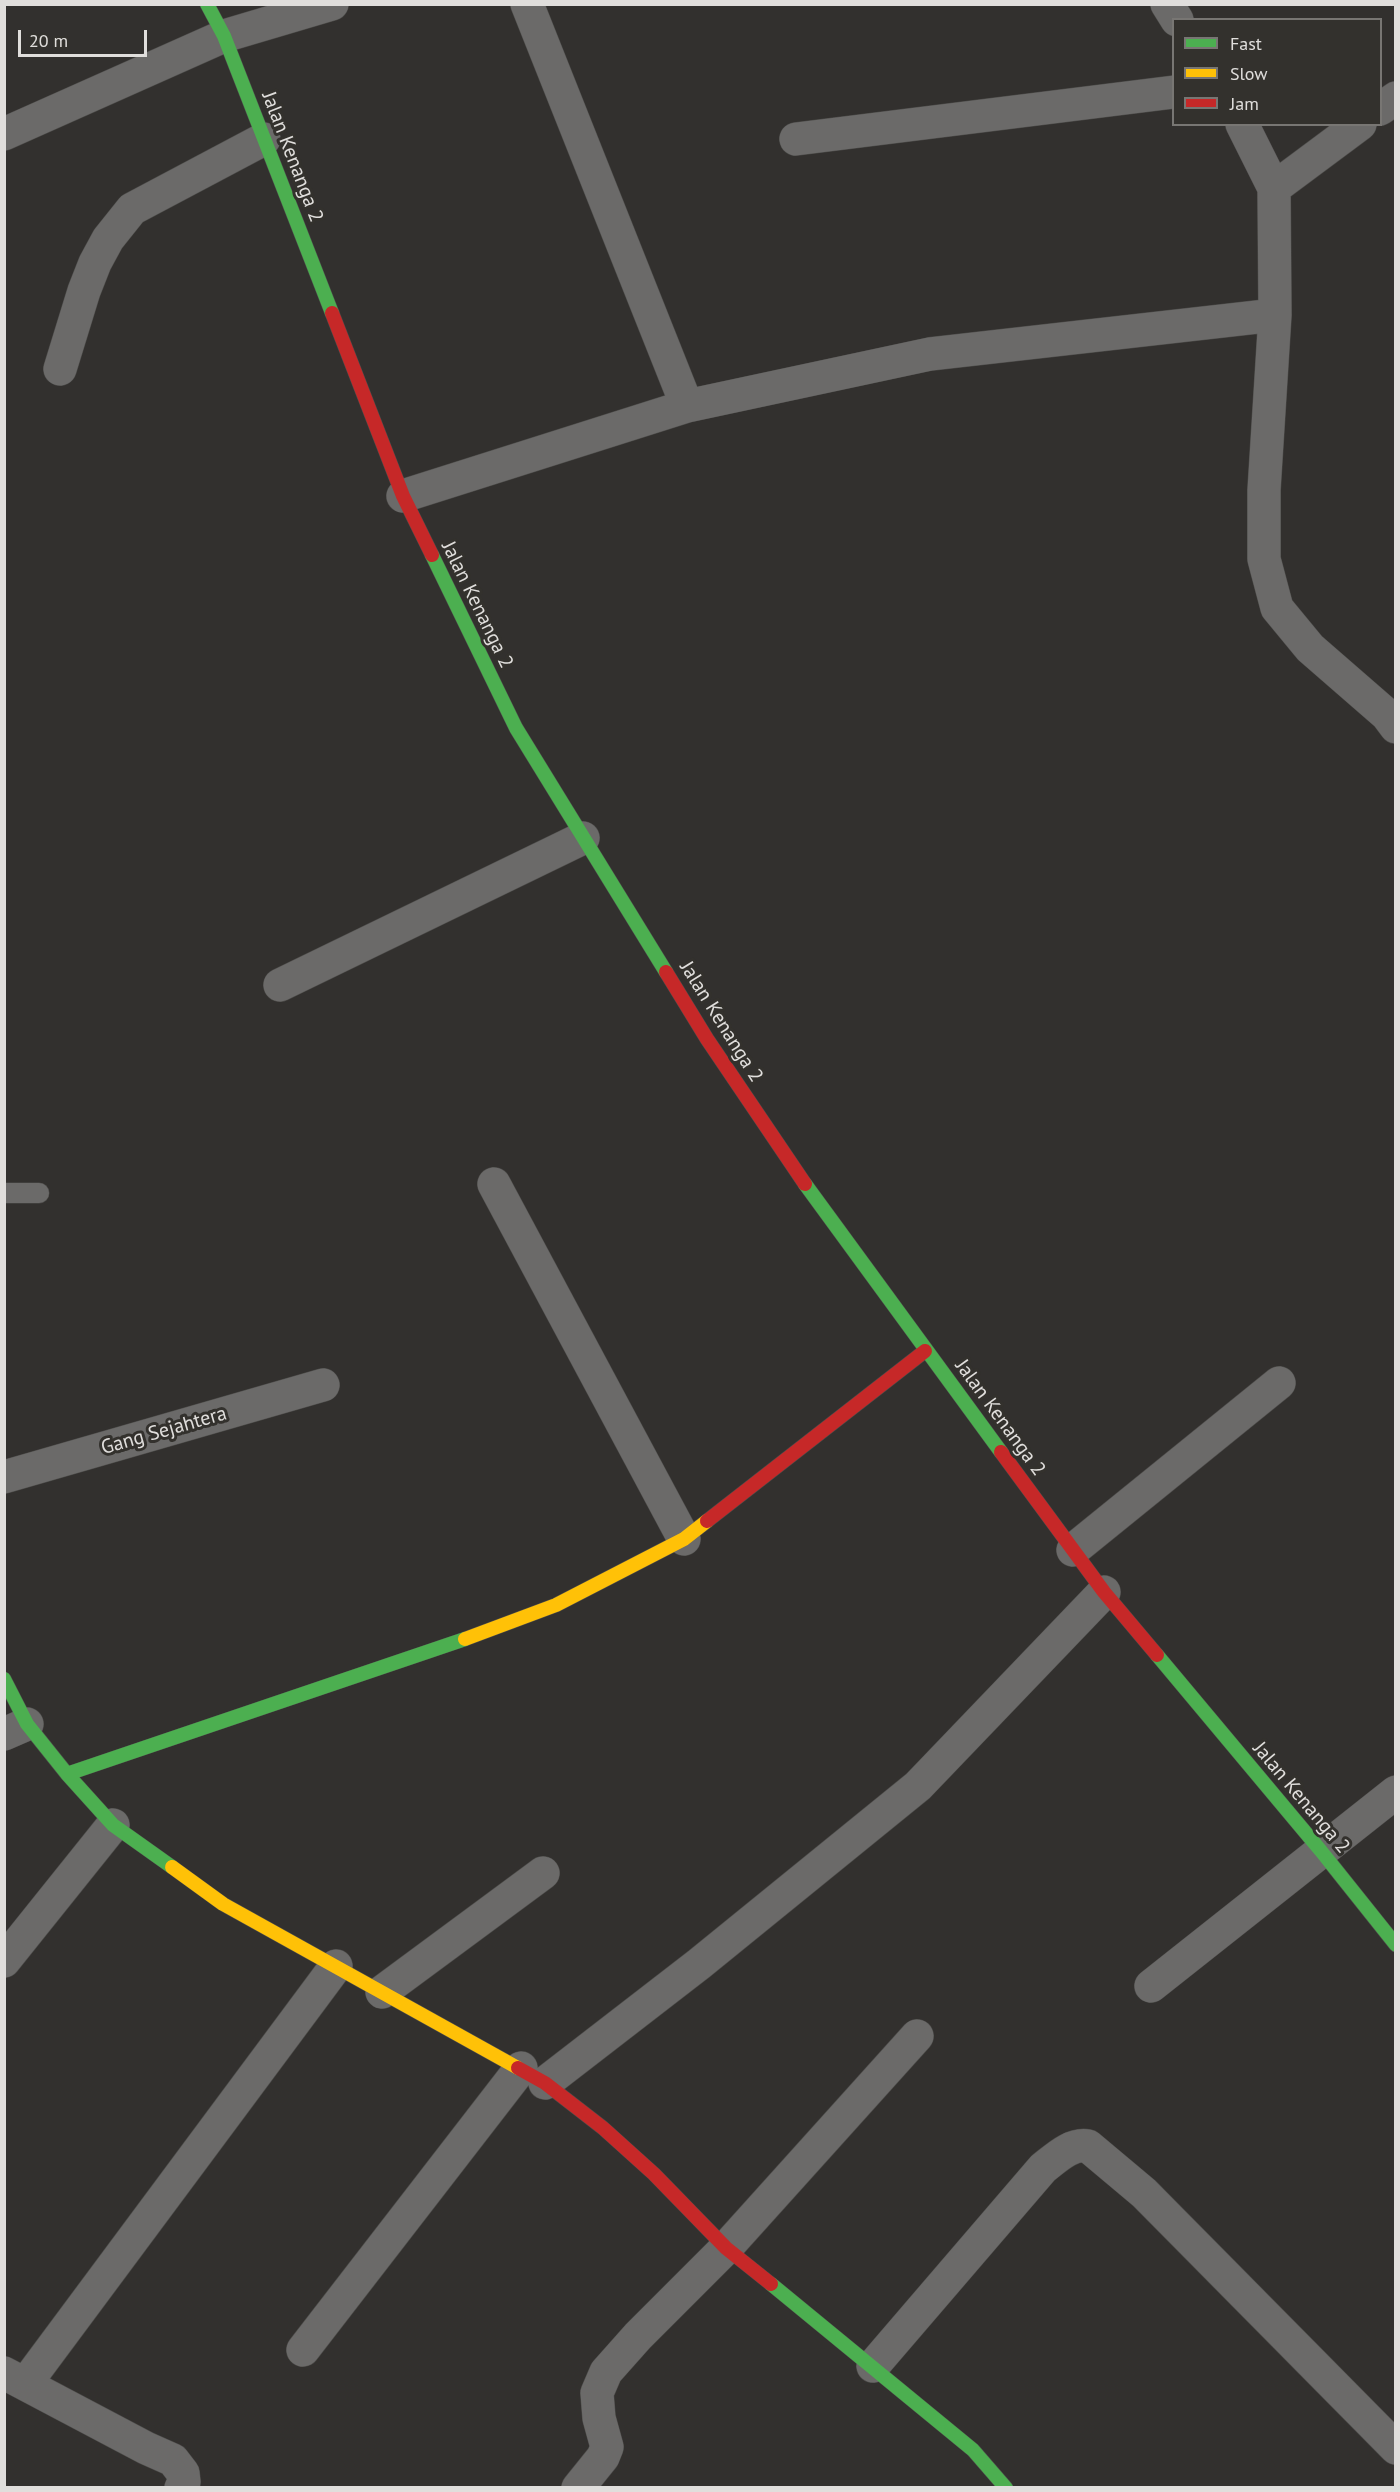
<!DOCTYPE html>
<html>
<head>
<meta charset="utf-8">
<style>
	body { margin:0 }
	#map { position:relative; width:1400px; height:2492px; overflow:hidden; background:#32302e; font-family:"PT Sans",sans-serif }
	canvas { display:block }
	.frame { position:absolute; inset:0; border:6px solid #e0dedc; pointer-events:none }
	.legend { position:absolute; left:1172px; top:18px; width:210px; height:108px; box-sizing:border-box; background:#33312d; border:2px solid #787673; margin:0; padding:8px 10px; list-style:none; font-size:18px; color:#e0dedc }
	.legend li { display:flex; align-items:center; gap:12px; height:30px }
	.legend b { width:30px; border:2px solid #787673 }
	.scale { position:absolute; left:18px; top:30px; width:129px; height:27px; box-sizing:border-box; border:3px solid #e0dedc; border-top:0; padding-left:8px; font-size:18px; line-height:21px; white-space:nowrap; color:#e0dedc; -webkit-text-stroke:4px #33312d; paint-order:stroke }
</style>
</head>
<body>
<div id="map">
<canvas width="1400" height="2492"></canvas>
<div class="frame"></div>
<ul class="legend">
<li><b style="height:8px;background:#4caf50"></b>Fast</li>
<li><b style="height:8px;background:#ffc107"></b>Slow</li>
<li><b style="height:8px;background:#c62828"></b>Jam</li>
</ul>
<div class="scale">20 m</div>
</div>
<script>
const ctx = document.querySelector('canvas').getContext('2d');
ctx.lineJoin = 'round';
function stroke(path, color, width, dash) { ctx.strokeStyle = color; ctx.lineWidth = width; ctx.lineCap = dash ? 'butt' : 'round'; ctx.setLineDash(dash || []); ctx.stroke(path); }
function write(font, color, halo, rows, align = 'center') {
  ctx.font = font + ' "PT Sans",sans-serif'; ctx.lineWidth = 6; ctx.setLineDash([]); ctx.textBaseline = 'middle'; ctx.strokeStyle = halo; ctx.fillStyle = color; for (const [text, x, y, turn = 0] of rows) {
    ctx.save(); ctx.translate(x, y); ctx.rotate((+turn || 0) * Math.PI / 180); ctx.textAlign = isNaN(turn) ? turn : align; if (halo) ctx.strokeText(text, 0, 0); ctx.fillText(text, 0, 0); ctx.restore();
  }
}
const lane = new Path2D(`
	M 4,1193 L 39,1193`);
const street = new Path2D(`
	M 527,4 L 687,406
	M 1167,4 L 1177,20
	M 1380,109 L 1396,98
	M 1242,124 L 1274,188 L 1275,315 L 1264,490 L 1264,559 L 1277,608 L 1310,648 L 1387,715 L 1396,727
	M 4,134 L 224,36 L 332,4
	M 796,139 L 1174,92
	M 1274,188 L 1360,124
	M 60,369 L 84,291 L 95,263 L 108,239 L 132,209 L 264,139
	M 403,496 L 687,406 L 930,354 L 1275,315
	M 280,985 L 583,838
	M 494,1184 L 684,1539
	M 4,1477 L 323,1385
	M 1073,1550 L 1279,1383
	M 4,1734 L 27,1724
	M 4,1961 L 113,1825
	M 1151,1986 L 1396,1792
	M 382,1992 L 543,1873
	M 545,2083 L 699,1964 L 918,1786 L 1104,1592
	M 303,2350 L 521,2068
	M 873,2366 L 1043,2168 C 1056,2158 1071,2143 1088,2146 L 1144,2193 L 1396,2448
	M 4,2373 L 146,2448 L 173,2460 L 183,2473 L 184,2482 L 181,2488
	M 26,2383 L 336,1966
	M 578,2488 L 603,2457 L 607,2447 L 599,2418 L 597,2393 L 606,2372 L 638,2336 L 726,2248 L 917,2036`);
const fast = new Path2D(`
	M 207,4 L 224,36 L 332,313
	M 432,555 L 516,728 L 666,972
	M 805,1184 L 1001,1452
	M 1157,1655 L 1321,1851 L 1396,1945
	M 4,1679 L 27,1724 L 67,1774 L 113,1825 L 172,1867
	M 67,1774 L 465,1639
	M 771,2284 L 973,2450 L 1006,2488`);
const slow = new Path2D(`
	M 465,1639 L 556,1605 L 684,1539 L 707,1521
	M 172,1867 L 223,1904 L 518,2068`);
const jam = new Path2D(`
	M 332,313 L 403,496 L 432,555
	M 666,972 L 707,1039 L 805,1184
	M 1001,1452 L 1104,1592 L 1157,1655
	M 707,1521 L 925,1351
	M 518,2068 L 545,2083 L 603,2128 L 654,2174 L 726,2248 L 771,2284`);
const streetNames = [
	["Jalan Kenanga 2",292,157,69],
	["Jalan Kenanga 2",477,605,64],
	["Jalan Kenanga 2",721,1022,58],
	["Jalan Kenanga 2",1000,1418,54],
	["Gang Sejahtera",164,1431,-16],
	["Jalan Kenanga 2",1301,1798,50]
];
stroke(lane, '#4d4c4a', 21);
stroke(street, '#4d4c4a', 34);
stroke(fast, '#4d4c4a', 15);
stroke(slow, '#4d4c4a', 15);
stroke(jam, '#4d4c4a', 15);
stroke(lane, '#6b6a69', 20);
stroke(street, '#6b6a69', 33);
stroke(fast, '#4caf50', 14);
stroke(slow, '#ffc107', 14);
stroke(jam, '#c62828', 14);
write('20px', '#e0dedc', '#33312d', streetNames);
</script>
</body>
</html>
